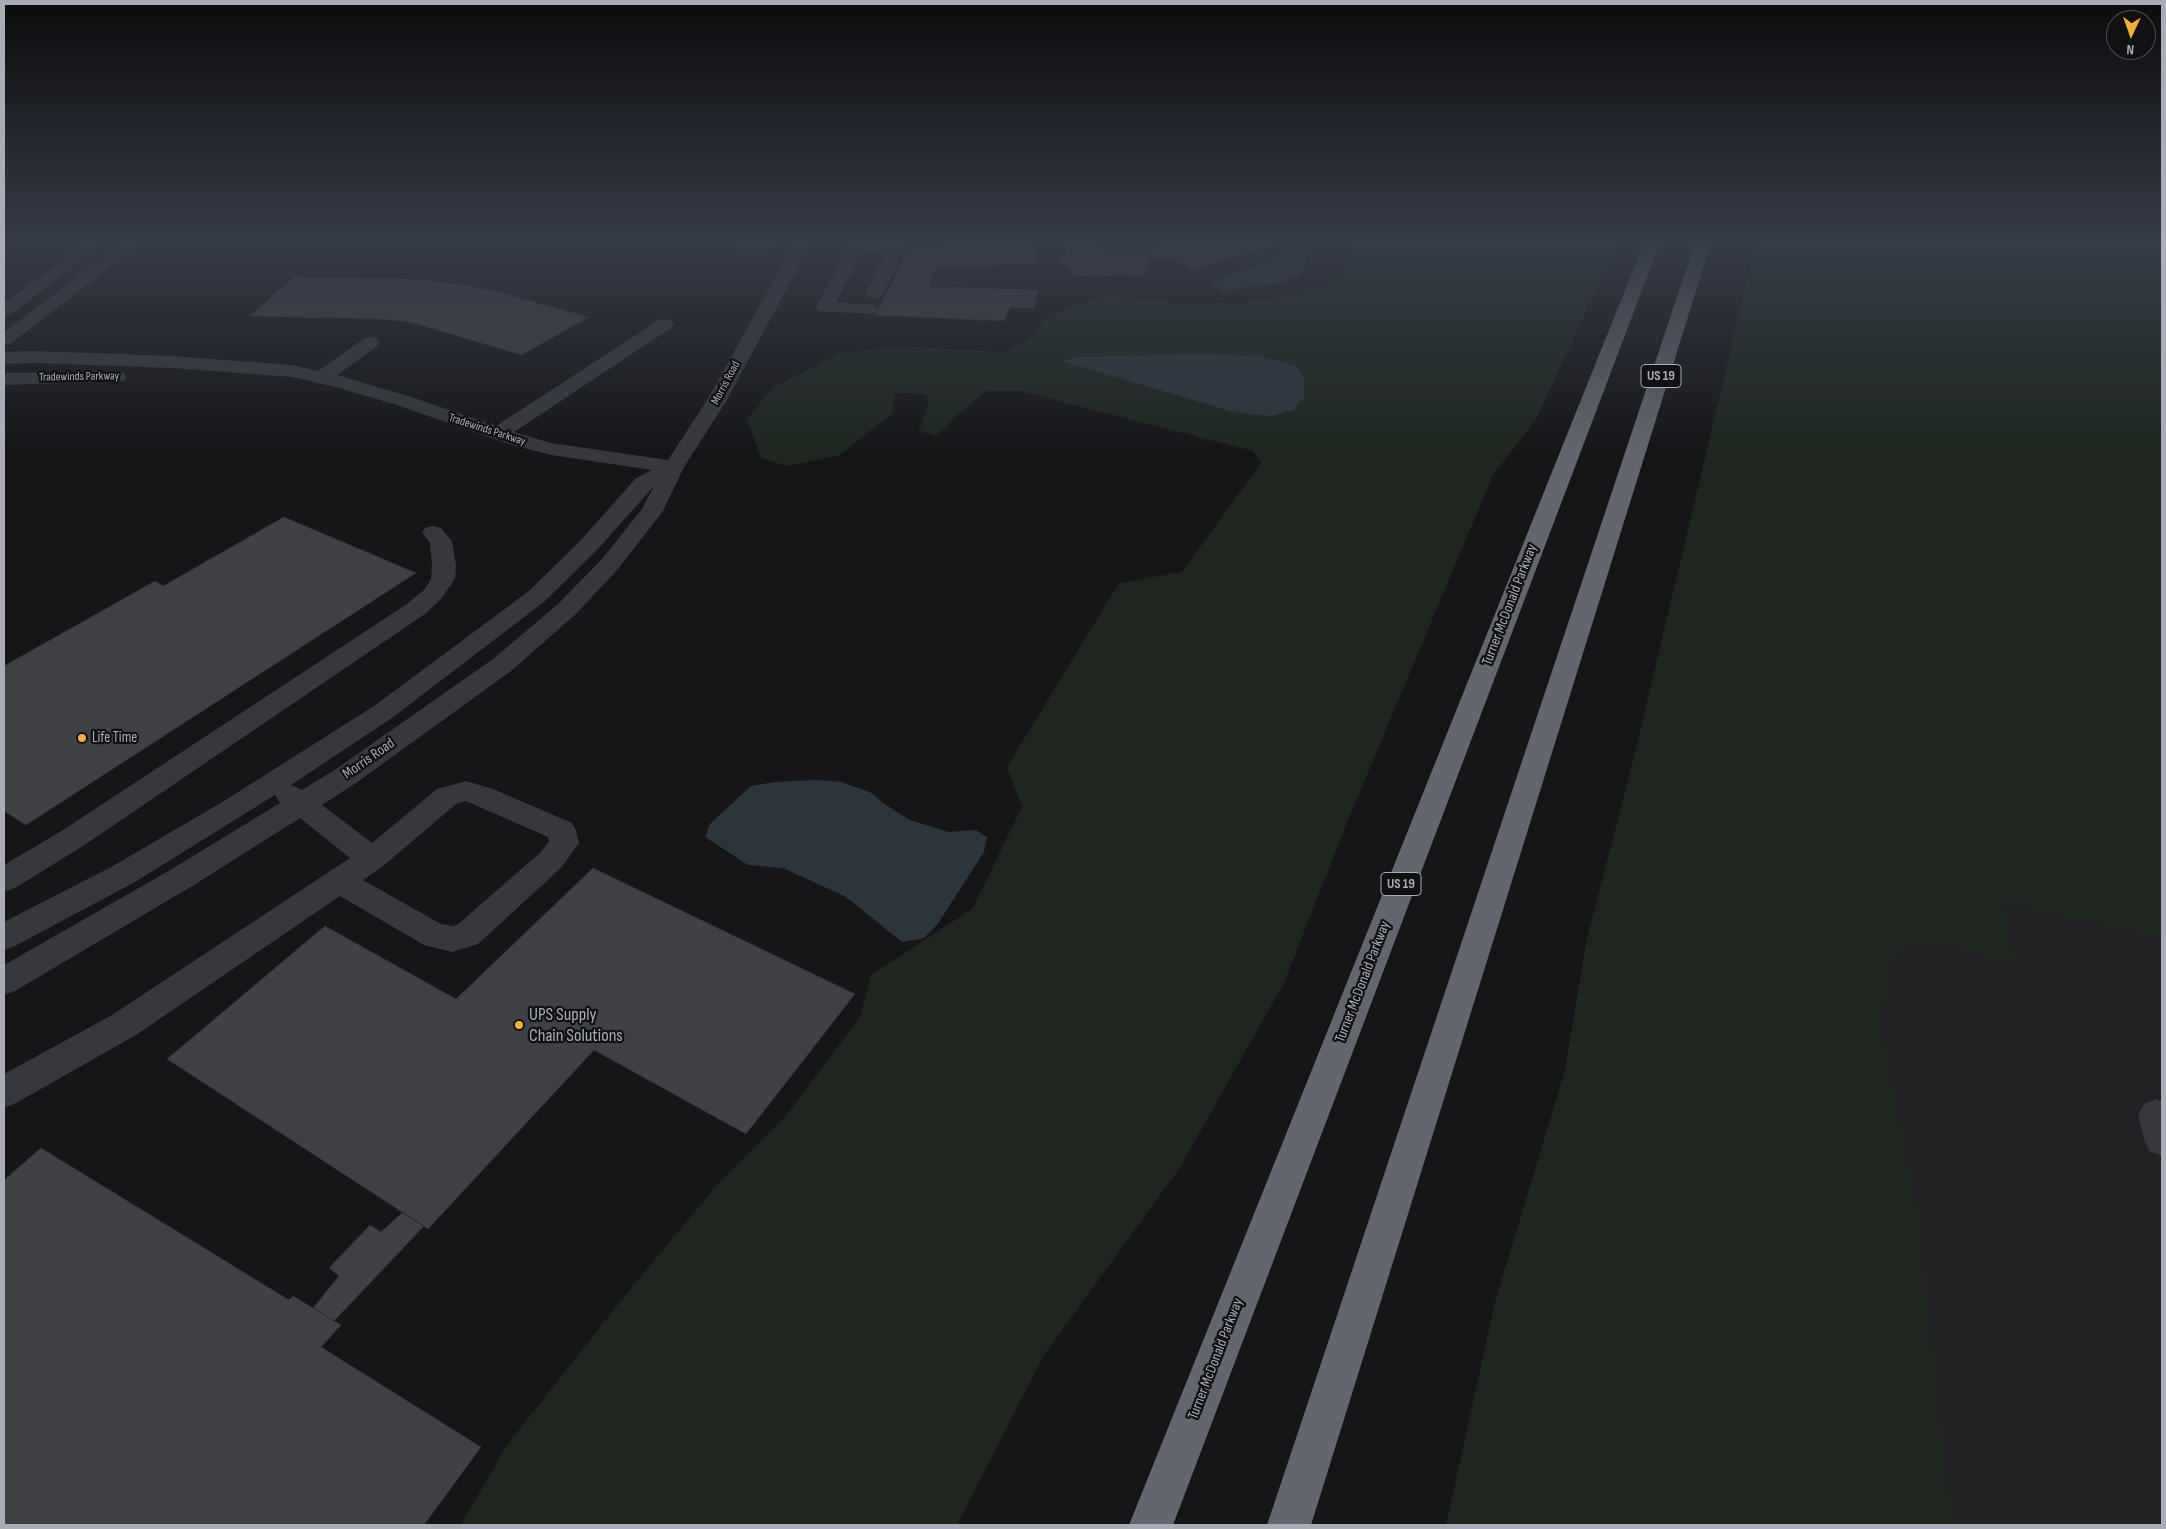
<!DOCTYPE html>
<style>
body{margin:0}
#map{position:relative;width:2166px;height:1529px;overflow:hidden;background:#161618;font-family:"Sofia Sans Condensed",sans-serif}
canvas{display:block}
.frame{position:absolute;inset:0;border:5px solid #a8adb8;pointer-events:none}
.north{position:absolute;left:2106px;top:10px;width:50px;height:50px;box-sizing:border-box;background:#111113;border:1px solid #4d4f55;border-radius:50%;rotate:183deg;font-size:14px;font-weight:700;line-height:20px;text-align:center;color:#a8adb8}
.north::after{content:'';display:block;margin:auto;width:18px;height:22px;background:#f2b134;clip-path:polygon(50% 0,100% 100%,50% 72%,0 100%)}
</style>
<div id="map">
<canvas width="2166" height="1529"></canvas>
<div class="frame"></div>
<div class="north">N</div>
</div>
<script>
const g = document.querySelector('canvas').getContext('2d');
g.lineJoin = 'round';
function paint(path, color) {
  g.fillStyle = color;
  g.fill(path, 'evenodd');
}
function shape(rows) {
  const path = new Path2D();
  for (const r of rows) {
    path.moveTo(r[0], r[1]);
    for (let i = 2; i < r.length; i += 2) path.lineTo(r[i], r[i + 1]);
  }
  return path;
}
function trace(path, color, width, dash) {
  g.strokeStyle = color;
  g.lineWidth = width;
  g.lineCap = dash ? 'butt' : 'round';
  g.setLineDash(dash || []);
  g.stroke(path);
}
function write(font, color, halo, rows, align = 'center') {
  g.font = font + ' "Sofia Sans Condensed",sans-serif';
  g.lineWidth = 4.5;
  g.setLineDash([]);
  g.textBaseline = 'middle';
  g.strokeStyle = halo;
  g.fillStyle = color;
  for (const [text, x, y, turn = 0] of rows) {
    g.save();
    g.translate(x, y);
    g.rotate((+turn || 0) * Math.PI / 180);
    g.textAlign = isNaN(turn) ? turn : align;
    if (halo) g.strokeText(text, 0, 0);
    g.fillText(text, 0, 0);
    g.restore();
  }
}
paint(shape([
 [1632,765,2162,922,2162,1525,1518,1525]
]), '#222225');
paint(shape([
 [717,243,780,243,779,246,754,253],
 [1352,243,1617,243,1537,418,1493,475,1348,820,1284,983,1179,1169,1044,1355,957,1525,461,1525,507,1445,623,1298,716,1186,785,1117,860,1017,871,975,972,909,1022,807,1007,767,1119,583,1182,572,1261,463,1253,451,1021,391,986,391,963,410,937,436,919,431,928,406,927,394,895,393,892,414,838,456,786,466,761,458,747,419,772,388,838,354,895,346,1006,352,1029,337,1051,314,1104,296,1204,304,1267,300,1328,287,1349,260,1354,246],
 [1756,243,2162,243,2162,939,2002,902,2015,965,1932,941,1894,951,1880,1023,1919,1223,1952,1525,1446,1525,1495,1302,1565,1070,1587,938,1632,765]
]), '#1e261f');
paint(shape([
 [1300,253,1307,254,1305,268,1300,275,1285,282,1223,291,1214,285,1213,282,1282,255],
 [1199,354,1260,356,1296,366,1304,379,1305,396,1294,410,1272,416,1237,413,1062,361,1076,357],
 [817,780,841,782,870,792,886,805,910,820,948,832,976,830,987,837,984,852,937,925,924,938,902,942,846,897,783,868,748,865,705,837,710,824,751,786,775,782]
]), '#2c353c');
const building = shape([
 [1012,243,1034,243,1039,263,935,268,928,287,1038,290,1034,308,1010,307,1004,321,875,315,910,249,1012,243],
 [1069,243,1097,243,1095,249,1148,251,1169,243,1279,243,1192,270,1172,258,1149,259,1143,275,1114,274,1112,276,1072,275,1073,270,1067,269,1068,264,1058,264,1060,259,1065,258,1069,243],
 [294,277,410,279,460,284,502,293,588,317,522,355,410,322,382,319,250,316,294,277],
 [284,517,416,573,26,825,4,811,4,666,155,581,163,586,284,517],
 [593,868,855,994,746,1134,594,1050,428,1229,167,1059,325,926,456,999,593,868],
 [41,1148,289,1300,293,1296,341,1325,321,1347,481,1447,424,1525,4,1525,4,1180,41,1148],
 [403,1212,424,1226,334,1321,313,1308,339,1276,329,1268,370,1225,381,1232,403,1212]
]);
paint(building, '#404145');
trace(building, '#303034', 1);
paint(shape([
 [86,243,104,243,10,315,4,316,4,303,86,243],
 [123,243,141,243,10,344,4,345,4,332,123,243],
 [795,243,811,243,727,400,684,467,663,511,618,569,576,614,511,671,356,783,322,805,372,843,437,789,466,781,493,789,572,823,576,831,579,843,561,868,478,944,452,952,424,945,340,896,136,1035,16,1103,4,1108,4,1074,112,1015,350,858,300,818,194,885,15,991,4,995,4,965,172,869,280,803,275,795,135,882,15,946,4,950,4,922,113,866,224,801,374,706,529,591,582,539,636,478,652,470,551,455,512,445,394,404,332,386,292,377,172,368,34,363,4,364,4,352,34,351,172,356,292,365,318,371,365,338,371,337,377,338,380,342,377,346,337,375,408,396,496,426,659,320,665,319,671,320,674,324,671,328,514,432,551,443,668,460,707,400,795,243],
 [654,486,642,509,602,559,558,604,493,659,336,769,302,790,291,785,392,718,545,601,598,549,654,486],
 [466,801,548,837,549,841,541,852,457,925,452,926,441,924,363,880,382,867,456,804,466,801],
 [851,243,897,243,903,245,905,248,883,293,880,297,874,298,868,297,865,293,887,253,862,252,836,302,874,305,877,309,874,313,868,314,819,311,816,307,851,243],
 [117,371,124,373,126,377,124,381,4,385,4,373,117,371],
 [433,526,441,528,452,541,456,565,455,579,441,599,425,614,83,846,15,888,4,892,4,865,63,830,407,604,425,589,431,579,432,565,430,543,422,533,425,528,433,526],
 [2156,1099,2162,1101,2162,1156,2149,1151,2144,1139,2138,1115,2144,1104,2156,1099]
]), '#37383d');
paint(shape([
 [1644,243,1660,243,1173,1525,1129,1525,1644,243],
 [1695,243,1711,243,1311,1525,1267,1525,1695,243]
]), '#63666e');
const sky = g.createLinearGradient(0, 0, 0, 457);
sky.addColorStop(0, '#0c0c0d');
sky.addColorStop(0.53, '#363c48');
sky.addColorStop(1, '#363c4800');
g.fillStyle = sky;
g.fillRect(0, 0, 2166, 457);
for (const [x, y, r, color] of [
 [82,738,5,"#f2b134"],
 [519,1025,5,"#f2b134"]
]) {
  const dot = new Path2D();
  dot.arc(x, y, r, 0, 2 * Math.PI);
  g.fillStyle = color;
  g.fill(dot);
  trace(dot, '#111113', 2);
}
write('12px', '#a8adb8', '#111113', [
 ["Tradewinds Parkway",79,377,-1],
 ["Morris Road",726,383,-62],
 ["Tradewinds Parkway",487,430,18]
]);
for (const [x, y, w] of [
 [1661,376,40],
 [1401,884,40]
]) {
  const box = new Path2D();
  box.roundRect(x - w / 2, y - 11.5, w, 23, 4);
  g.fillStyle = '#111113';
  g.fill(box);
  trace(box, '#a8adb8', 1);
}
write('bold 14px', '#a8adb8', null, [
 ["US 19",1661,376],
 ["US 19",1401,884]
]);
write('15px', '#a8adb8', '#111113', [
 ["Turner McDonald Parkway",1510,605,-69],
 ["Morris Road",369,759,-35],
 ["Turner McDonald Parkway",1363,982,-69],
 ["Turner McDonald Parkway",1216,1359,-69]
]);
write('15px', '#a8adb8', '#111113', [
 ["Life Time",92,738]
], 'left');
write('18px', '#a8adb8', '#111113', [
 ["UPS Supply",529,1015],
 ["Chain Solutions",529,1036]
], 'left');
</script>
